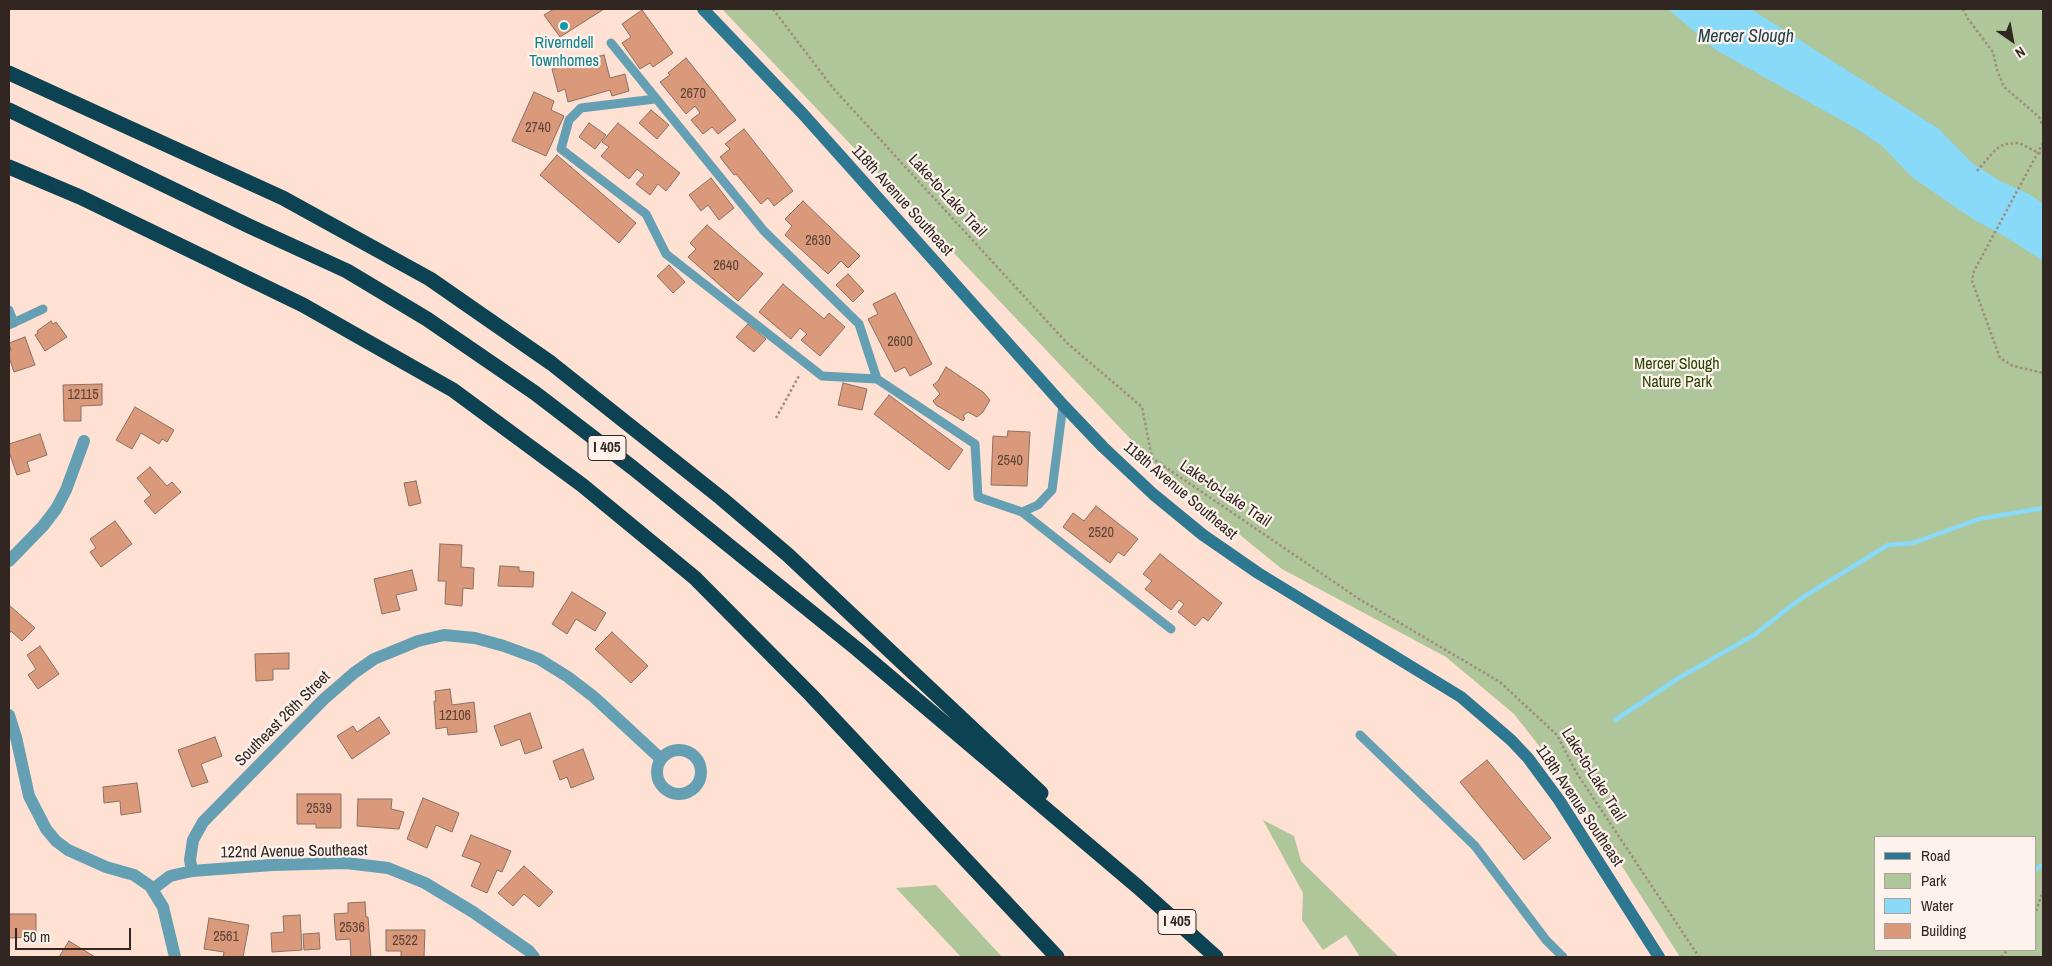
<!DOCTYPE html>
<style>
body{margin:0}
#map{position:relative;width:2052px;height:966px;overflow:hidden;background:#fee1d3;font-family:"Archivo Narrow",sans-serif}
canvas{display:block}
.frame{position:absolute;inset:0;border:10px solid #312621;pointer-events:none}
.legend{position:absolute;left:1874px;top:836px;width:162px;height:115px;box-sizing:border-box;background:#fef2ed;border:1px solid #aca09b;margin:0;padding:6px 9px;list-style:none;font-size:15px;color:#312621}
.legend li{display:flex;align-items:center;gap:10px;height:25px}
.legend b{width:25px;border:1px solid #aca09b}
.north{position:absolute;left:1987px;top:15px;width:50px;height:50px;-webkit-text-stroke:4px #fef2ed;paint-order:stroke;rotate:147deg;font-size:14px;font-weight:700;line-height:20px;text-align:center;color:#312621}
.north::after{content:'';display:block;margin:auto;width:18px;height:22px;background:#312621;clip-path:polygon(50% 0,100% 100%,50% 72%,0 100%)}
.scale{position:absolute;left:15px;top:928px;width:116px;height:22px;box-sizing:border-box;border:2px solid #312621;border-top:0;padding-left:6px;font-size:15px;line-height:18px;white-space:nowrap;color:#312621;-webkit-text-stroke:4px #fef2ed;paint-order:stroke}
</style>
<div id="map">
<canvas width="2052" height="966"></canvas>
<div class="frame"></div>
<ul class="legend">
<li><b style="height:6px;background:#2d7890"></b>Road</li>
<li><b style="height:14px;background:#aec699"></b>Park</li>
<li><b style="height:14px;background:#89d9f8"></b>Water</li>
<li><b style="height:14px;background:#da997a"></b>Building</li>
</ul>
<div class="north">N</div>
<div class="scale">50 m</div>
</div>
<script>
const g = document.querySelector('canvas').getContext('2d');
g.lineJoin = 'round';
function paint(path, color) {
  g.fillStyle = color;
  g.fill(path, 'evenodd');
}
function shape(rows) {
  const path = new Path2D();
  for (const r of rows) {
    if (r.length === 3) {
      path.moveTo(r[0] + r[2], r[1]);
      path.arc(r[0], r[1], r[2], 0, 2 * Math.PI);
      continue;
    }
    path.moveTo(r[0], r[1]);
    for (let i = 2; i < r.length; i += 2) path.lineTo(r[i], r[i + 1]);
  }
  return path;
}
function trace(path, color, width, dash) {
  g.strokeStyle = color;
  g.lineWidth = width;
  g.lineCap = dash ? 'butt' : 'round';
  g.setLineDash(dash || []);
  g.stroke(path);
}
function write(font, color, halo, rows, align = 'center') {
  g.font = font + ' "Archivo Narrow",sans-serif';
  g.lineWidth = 4.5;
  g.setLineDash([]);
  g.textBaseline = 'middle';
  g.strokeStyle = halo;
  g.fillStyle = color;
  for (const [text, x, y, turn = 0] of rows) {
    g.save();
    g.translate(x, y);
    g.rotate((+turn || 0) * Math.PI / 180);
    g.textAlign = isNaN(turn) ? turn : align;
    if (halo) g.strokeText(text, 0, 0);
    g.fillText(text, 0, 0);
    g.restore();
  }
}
paint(shape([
 [722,9,2043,9,2043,957,1680,957,1570,785,1514,714,1446,657,1282,569,1161,471],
 [1876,837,2036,837,2036,950,1876,950],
 [1263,820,1294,836,1301,861,1399,957,1360,957,1346,935,1323,950,1302,920,1303,893],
 [936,885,1002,957,961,957,896,888]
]), '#aec699');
paint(shape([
 [1668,9,1751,9,1939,129,1972,163,2000,181,2031,195,2043,204,2043,261,2004,236,1976,221,1913,178,1882,146,1855,128,1716,50]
]), '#89d9f8');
trace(shape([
 [1615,720,1677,679,1754,635,1800,599,1888,545,1913,543,1979,519,2043,508],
 [2036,869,2043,865]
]), '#89d9f8', 4.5);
const building = shape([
 [554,9,604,9,560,37,544,15,554,9],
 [642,10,673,53,653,67,650,63,640,69,622,43,631,37,622,24,642,10],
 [604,55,610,78,625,74,629,91,612,96,610,90,568,102,565,89,558,92,552,69,604,55],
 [686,58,736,120,718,134,712,127,703,134,691,120,700,113,695,106,686,114,660,82,670,75,668,73,686,58],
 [534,92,554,101,551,110,564,116,546,156,512,141,534,92],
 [651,110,669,125,657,139,639,123,651,110],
 [589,123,606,135,595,149,579,137,589,123],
 [618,123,680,173,666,191,658,184,650,195,636,184,644,175,637,169,629,179,601,156,609,147,602,142,618,123],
 [744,129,793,191,774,206,768,198,761,204,736,174,734,175,720,157,730,149,725,144,744,129],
 [557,155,636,223,619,243,540,175,557,155],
 [711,178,734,208,719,220,708,205,701,211,689,195,711,178],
 [803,201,860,256,848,268,841,261,828,274,785,235,792,226,785,219,803,201],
 [707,225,763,274,738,301,688,257,696,249,690,243,707,225],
 [669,265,685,282,673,293,657,276,669,265],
 [848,274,864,291,853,302,836,285,848,274],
 [783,284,824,319,829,313,845,327,820,356,801,340,807,334,800,328,791,339,759,312,783,284],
 [895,293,932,364,910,376,905,367,895,372,868,319,878,314,873,304,895,293],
 [51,321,53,324,56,322,67,337,45,351,35,335,38,333,37,331,51,321],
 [748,324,766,339,754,352,736,337,748,324],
 [25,337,35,365,14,372,9,357,9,350,11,350,9,343,25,337],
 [946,367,983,392,990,400,983,412,977,417,968,412,963,416,965,418,963,421,936,405,933,401,940,394,933,385,938,381,946,367],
 [843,383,867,389,862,410,838,405,843,383],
 [102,384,102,405,81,406,81,421,64,421,63,385,102,384],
 [889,395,963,450,949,470,874,414,889,395],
 [135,407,174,430,167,442,162,439,159,444,141,433,132,449,116,440,135,407],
 [1008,431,1030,432,1027,486,991,485,993,436,1007,437,1008,431],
 [40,434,47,455,27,462,30,471,17,475,9,452,9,444,40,434],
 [150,467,167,486,172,482,181,492,155,514,144,501,151,495,137,478,150,467],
 [416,481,421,503,409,506,404,483,416,481],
 [1096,506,1138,539,1124,556,1118,552,1110,563,1063,527,1073,513,1084,521,1096,506],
 [115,521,132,544,101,567,90,552,96,548,90,539,115,521],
 [440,544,462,545,461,567,474,568,473,589,463,588,462,606,445,604,446,581,438,581,440,544],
 [1160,554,1222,603,1208,621,1203,617,1195,626,1178,612,1184,604,1179,600,1171,610,1145,589,1152,581,1143,574,1160,554],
 [500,566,519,567,519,571,534,572,533,587,498,586,500,566],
 [412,570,417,590,396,595,400,610,382,614,374,579,412,570],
 [572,592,606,613,595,631,576,619,567,634,552,624,572,592],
 [9,605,35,628,22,641,11,631,9,634,9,605],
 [612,632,648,666,631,683,595,649,612,632],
 [40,646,59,674,38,689,28,675,36,669,27,655,40,646],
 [289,653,289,669,273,669,273,680,256,681,255,654,289,653],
 [450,689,452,705,474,702,477,732,448,735,447,727,436,729,434,701,436,701,435,691,450,689],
 [530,713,542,748,525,754,520,739,501,746,494,726,530,713],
 [379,717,390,733,352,759,337,736,353,726,357,732,379,717],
 [215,737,222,756,201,764,208,782,192,787,178,750,215,737],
 [583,749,594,779,571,788,567,777,560,780,553,761,583,749],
 [1487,760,1551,838,1524,860,1460,782,1487,760],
 [137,783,141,812,121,815,120,801,104,803,103,787,137,783],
 [297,794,341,794,341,828,316,828,316,824,297,824,297,794],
 [423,798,459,813,452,832,436,825,427,848,407,839,423,798],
 [358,799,392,799,391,809,404,812,399,829,357,826,358,799],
 [471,835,511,851,502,872,497,870,487,893,471,886,481,863,462,856,471,835],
 [524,866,553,892,539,907,524,894,513,906,498,893,524,866],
 [365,902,366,917,368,917,371,957,351,957,350,939,336,940,334,914,348,913,348,903,365,902],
 [9,914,36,914,36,937,9,938,9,914],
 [300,915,302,950,272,952,271,933,284,932,283,916,300,915],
 [209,918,249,925,243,957,223,957,224,952,204,949,209,918],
 [386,930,425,930,424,957,401,957,401,951,386,951,386,930],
 [319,933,320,949,304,950,303,934,319,933],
 [69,941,95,957,59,957,69,941]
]);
paint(building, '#da997a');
trace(building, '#897064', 1);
trace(shape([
 [773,9,832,87,1067,343,1142,407,1152,458,1359,599,1500,682,1557,735,1576,772,1699,957],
 [1963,9,1968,19,1993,52,1997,70,2004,87,2039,117,2043,126],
 [2043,143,1974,271,1972,281,2000,358,2013,366,2043,373],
 [1977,171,1996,149,2005,144,2019,143,2043,155],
 [776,418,800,374],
 [1143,466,1152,458],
 [2036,911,2043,891],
 [2001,957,2008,950]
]), '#a08b81', 2.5, [2.5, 2.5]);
trace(shape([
 [611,43,764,231,859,324,877,379],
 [655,99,581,108,569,120,561,149,646,214,666,254,822,376,877,379,975,444,978,497,1022,512,1171,629],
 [9,310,14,323],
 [9,325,43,309],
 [1022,512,1038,505,1052,490,1063,405],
 [1360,735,1475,846,1546,940,1563,957]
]), '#659fb3', 9);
trace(shape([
 [9,561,43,526,56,509,66,490,84,441],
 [9,715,16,737,29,796,46,829,56,841,68,850,106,867,134,875,150,886,163,907,175,957],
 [679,772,22],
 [192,871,190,860,193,840,203,822,324,699,354,673,374,659,418,641,444,635,475,638,504,646,539,659,568,677,594,697,661,759],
 [153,889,170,876,192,871,272,865,346,863,388,868,425,883,473,912,529,951,534,957]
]), '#659fb3', 12);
trace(shape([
 [703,9,803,114,1063,405,1103,447,1153,494,1203,535,1258,573,1461,697,1511,740,1528,758,1559,800,1659,957]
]), '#2d7890', 12);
trace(shape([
 [9,73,283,198,430,279,551,363,721,498,788,555,1041,793],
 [9,110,249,226,347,271,427,319,535,393,633,468,857,649,1138,887,1216,957],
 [9,167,80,197,303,305,453,390,582,485,695,578,811,695,1057,957]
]), '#0c4252', 15);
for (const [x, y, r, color] of [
 [564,26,5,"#0f9aa8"]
]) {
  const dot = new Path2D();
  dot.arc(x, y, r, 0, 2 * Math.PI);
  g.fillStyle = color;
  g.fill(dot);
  trace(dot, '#fef2ed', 2);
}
write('14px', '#5b4337', null, [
 ["2670",693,94],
 ["2740",538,128],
 ["2630",818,241],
 ["2640",726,266],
 ["2600",900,342],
 ["12115",83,395],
 ["2540",1010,461],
 ["2520",1101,533],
 ["12106",455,716],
 ["2539",319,809],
 ["2536",352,928],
 ["2561",226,937],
 ["2522",405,941]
]);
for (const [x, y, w] of [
 [607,448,38],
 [1177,922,38]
]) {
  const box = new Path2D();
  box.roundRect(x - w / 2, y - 12.5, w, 25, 4);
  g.fillStyle = '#fef2ed';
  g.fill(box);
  trace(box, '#312621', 1);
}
write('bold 15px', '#312621', null, [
 ["I 405",607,448],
 ["I 405",1177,922]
]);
write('16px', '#0d838f', '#fef2ed', [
 ["Riverndell",564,44],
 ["Townhomes",564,62]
]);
write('16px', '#312621', '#fef2ed', [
 ["Lake-to-Lake Trail",947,196,47],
 ["118th Avenue Southeast",902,201,48],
 ["118th Avenue Southeast",1180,491,40],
 ["Lake-to-Lake Trail",1225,494,34],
 ["Southeast 26th Street",283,719,-45],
 ["Lake-to-Lake Trail",1593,775,58],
 ["118th Avenue Southeast",1579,806,56],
 ["122nd Avenue Southeast",294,852,-1]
]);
write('16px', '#284300', '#fef2ed', [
 ["Mercer Slough",1677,365],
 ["Nature Park",1677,383]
]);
write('italic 18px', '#1c414e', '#fef2ed', [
 ["Mercer Slough",1746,37]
]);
</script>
